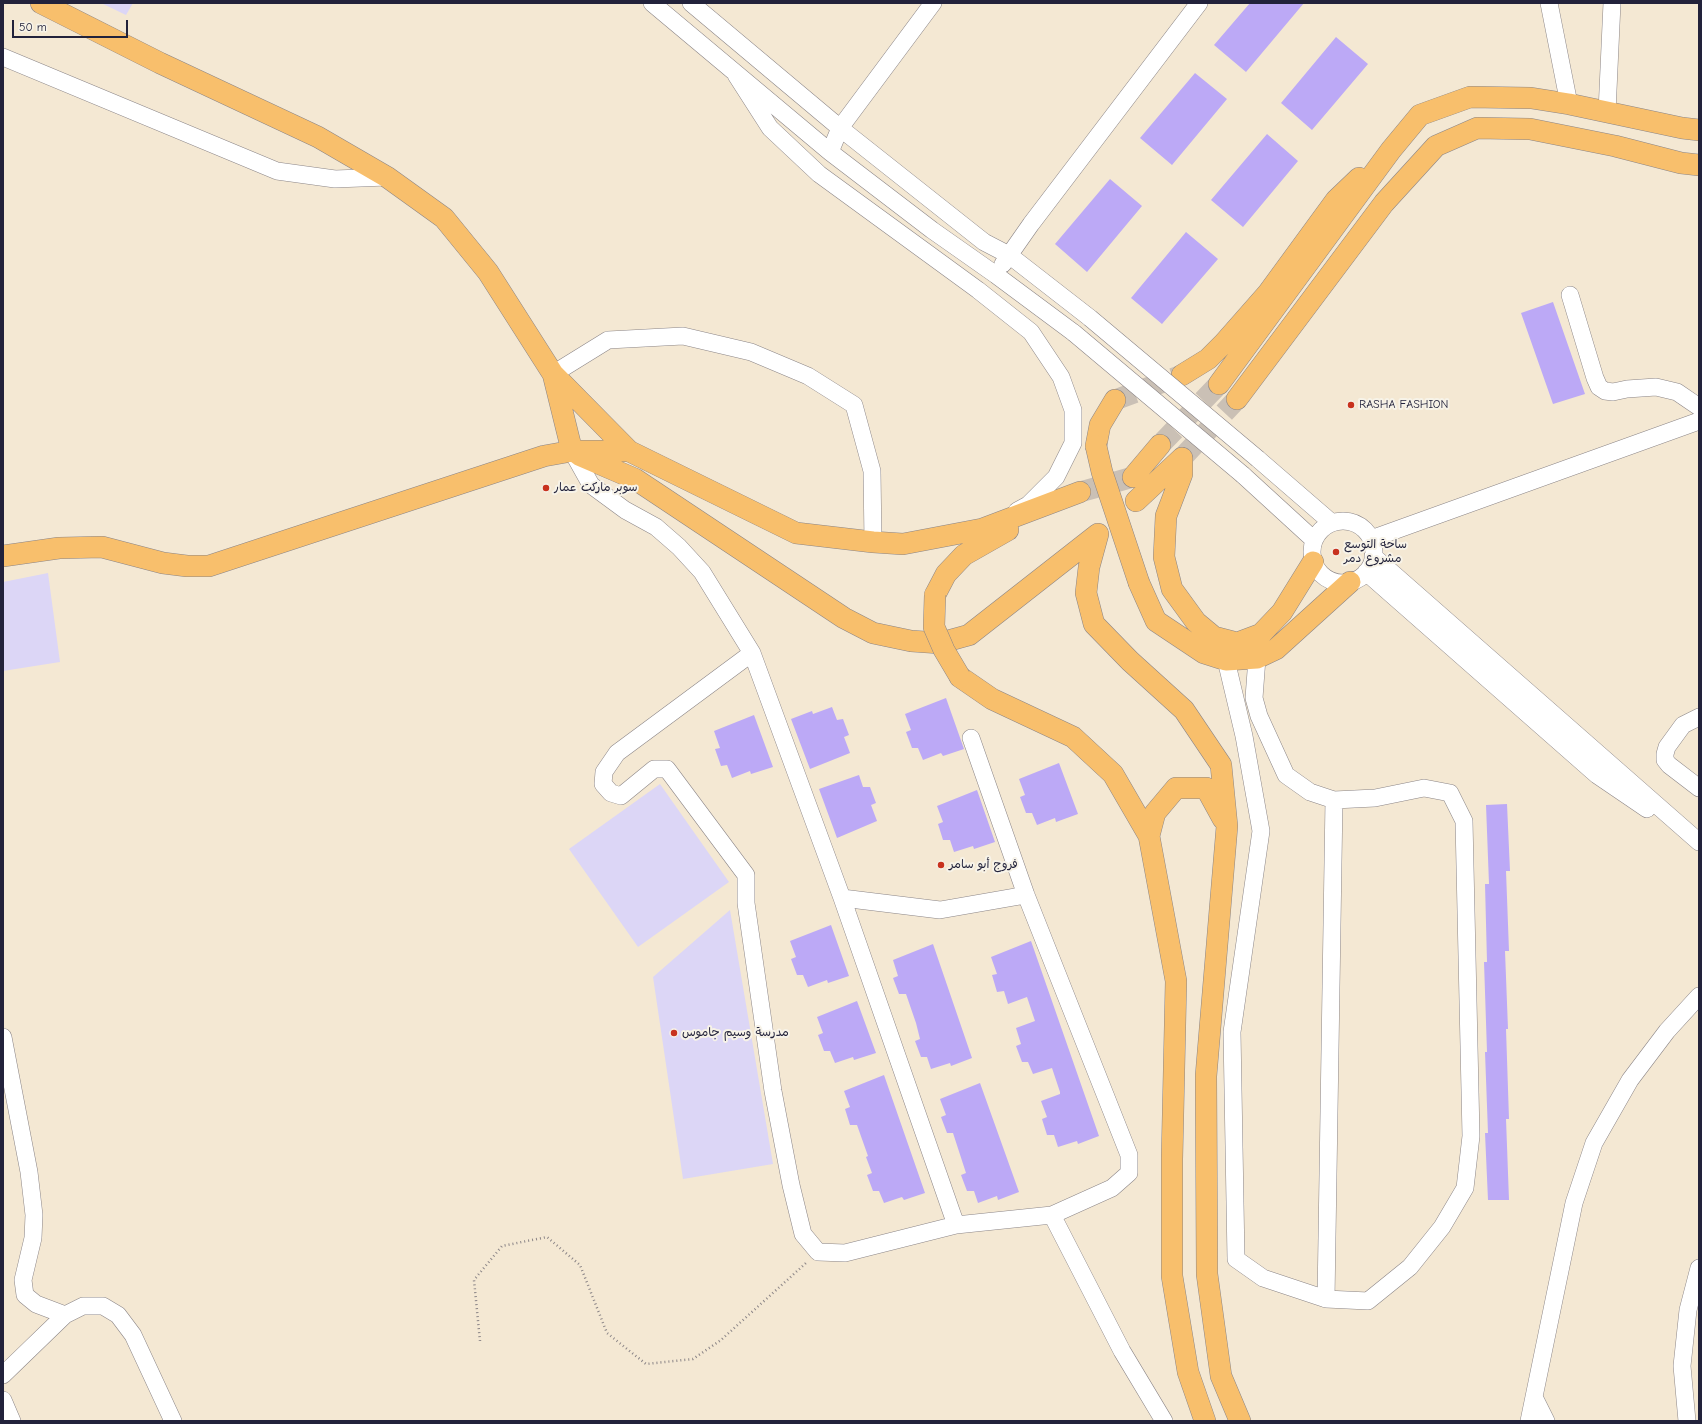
<!DOCTYPE html>
<meta charset="utf-8">
<style>
body{margin:0}
#map{position:relative;width:1702px;height:1424px;overflow:hidden;background:#f4e8d3;font-family:"Comic Neue",sans-serif}
canvas{display:block}
.frame{position:absolute;inset:0;border:4px solid #22223b;pointer-events:none}
.scale{position:absolute;left:12px;top:20px;width:116px;height:18px;box-sizing:border-box;border:2px solid #22223b;border-top:0;padding-left:5px;font-size:12px;line-height:14px;white-space:nowrap;color:#22223b;-webkit-text-stroke:3px #f7f3e8;paint-order:stroke}
</style>
<div id="map">
<canvas width="1702" height="1424"></canvas>
<div class="frame"></div>
<div class="scale">50 m</div>
</div>
<script>
const g = document.querySelector('canvas').getContext('2d');
g.lineJoin = 'round';
function paint(path, color) {
  g.fillStyle = color;
  g.fill(path, 'evenodd');
}
function shape(rows) {
  const path = new Path2D();
  for (const r of rows) {
    if (r.length === 3) {
      path.moveTo(r[0] + r[2], r[1]);
      path.arc(r[0], r[1], r[2], 0, 2 * Math.PI);
      continue;
    }
    path.moveTo(r[0], r[1]);
    for (let i = 2; i < r.length; i += 2) path.lineTo(r[i], r[i + 1]);
  }
  return path;
}
function trace(path, color, width, dash) {
  g.strokeStyle = color;
  g.lineWidth = width;
  g.lineCap = dash ? 'butt' : 'round';
  g.setLineDash(dash || []);
  g.stroke(path);
}
function write(font, color, halo, rows, align = 'center') {
  g.font = font + ' "Comic Neue","Playpen Sans Arabic",sans-serif';
  g.lineWidth = 4;
  g.setLineDash([]);
  g.textBaseline = 'middle';
  g.strokeStyle = halo;
  g.fillStyle = color;
  for (const [text, x, y, turn = 0] of rows) {
    g.save();
    g.translate(x, y);
    g.rotate((+turn || 0) * Math.PI / 180);
    g.textAlign = isNaN(turn) ? turn : align;
    if (halo) g.strokeText(text, 0, 0);
    g.fillText(text, 0, 0);
    g.restore();
  }
}
paint(shape([
 [101,3,133,3,126,15],
 [48,573,60,662,3,671,3,582],
 [660,784,729,882,638,947,569,849],
 [730,910,773,1164,683,1179,653,977]
]), '#dcd6f6');
paint(shape([
 [1250,3,1304,3,1246,72,1214,45],
 [1336,37,1368,64,1312,130,1281,103],
 [1195,73,1227,99,1172,165,1140,138],
 [1267,134,1298,161,1243,227,1211,200],
 [1110,179,1142,206,1087,272,1055,244],
 [1186,232,1218,259,1162,324,1131,298],
 [1553,302,1585,394,1553,404,1521,313],
 [946,698,964,749,943,756,941,753,923,760,918,748,912,748,906,732,911,730,905,714],
 [832,707,837,720,843,719,849,735,844,737,850,753,810,769,791,719,812,711,813,714],
 [754,715,773,767,751,774,750,771,732,778,727,765,721,766,715,749,720,748,714,731],
 [1059,763,1078,814,1056,822,1055,818,1037,825,1032,813,1026,813,1020,797,1025,795,1019,779],
 [859,775,863,787,870,787,876,803,871,805,877,821,837,838,819,789],
 [977,790,995,842,974,849,973,846,954,852,950,840,943,840,938,824,943,822,937,806],
 [1507,804,1510,871,1506,871,1509,951,1505,951,1508,1029,1506,1029,1509,1119,1506,1119,1509,1200,1488,1200,1485,1133,1488,1133,1485,1052,1487,1052,1484,962,1487,962,1485,884,1489,884,1486,805],
 [831,925,849,976,828,983,827,980,808,987,803,975,797,975,791,959,796,957,790,941],
 [1031,941,1099,1136,1078,1144,1077,1141,1058,1147,1054,1135,1047,1135,1042,1119,1047,1117,1041,1101,1060,1094,1060,1092,1052,1068,1033,1074,1028,1062,1022,1062,1016,1046,1021,1044,1016,1028,1035,1021,1027,997,1008,1004,1004,991,997,992,992,975,997,974,991,957],
 [933,944,972,1058,951,1066,950,1063,931,1069,927,1057,921,1057,915,1041,920,1039,916,1023,906,994,899,994,893,978,898,976,893,960],
 [857,1001,876,1053,854,1060,853,1057,835,1063,830,1051,824,1051,818,1035,823,1033,817,1017],
 [884,1075,925,1193,904,1200,902,1197,884,1203,879,1191,873,1191,867,1175,872,1173,866,1157,868,1156,857,1125,850,1125,845,1109,850,1107,844,1091],
 [980,1083,1019,1192,998,1200,997,1196,978,1203,974,1191,967,1191,961,1175,966,1173,953,1133,947,1133,941,1117,946,1115,940,1099]
]), '#bca9f6');
trace(shape([
 [1115,400,1182,375],
 [1160,445,1219,384],
 [1182,458,1237,399],
 [1080,492,1133,477]
]), '#cac0b5', 21, [21, 10]);
const minor = shape([
 [652,3,830,152,932,230,996,275,1074,333],
 [691,3,840,128,984,242,1009,255,1090,318],
 [1549,3,1569,104],
 [3,57,277,171,335,179,387,177],
 [736,75,770,128,819,174,978,290,1031,332,1061,377,1073,410,1073,443,1056,477,1028,505,1017,511],
 [1607,112,1612,3],
 [830,152,840,128,933,3],
 [1003,264,1031,224,1199,3],
 [1570,295,1595,378,1599,387,1605,391,1613,392,1627,389,1656,387,1677,392,1699,407],
 [553,374,608,340,683,336,751,352,808,376,854,405,872,471,873,542],
 [572,451,591,485,625,510,656,527,679,547,702,572,752,653,842,898,956,1225],
 [1258,459,1332,523],
 [1243,475,1314,540],
 [1343,552,31],
 [1371,539,1699,421],
 [1373,556,1699,842],
 [1366,572,1597,775,1647,809],
 [752,653,617,753,604,772,603,784,611,793,621,796,654,769,667,769,746,875,746,903,773,1091,791,1185,803,1234,818,1252,845,1253,956,1225,1052,1215,1112,1188,1129,1173,1129,1155,1026,895,971,738],
 [1226,660,1244,736,1261,831,1232,1032,1236,1259,1263,1278,1326,1299,1368,1301,1410,1267,1442,1227,1465,1188,1471,1136,1464,821,1450,793,1424,788,1375,798,1334,800,1310,792,1286,775,1259,716,1254,698,1257,658],
 [1699,717,1683,725,1667,747,1665,754,1665,760,1669,765,1699,788],
 [842,898,940,910,1026,895],
 [3,1037,29,1172,34,1215,33,1238,23,1280,25,1295,36,1304,65,1315],
 [1052,1215,1122,1351,1164,1421],
 [1326,1299,1334,800],
 [3,1375,65,1315,83,1306,103,1306,118,1315,133,1335,173,1421],
 [1535,1399,1546,1421],
 [3,1400,12,1421],
 [1529,1421,1574,1203,1594,1143,1630,1080,1667,1031,1699,996],
 [1687,1421,1682,1366,1688,1310,1699,1268]
]);
const major = shape([
 [41,3,160,63,318,137,387,177,444,218,488,272,553,374,629,451],
 [553,374,572,451],
 [1182,375,1208,359,1224,343,1268,293,1336,200,1359,178],
 [1219,384,1391,150,1420,115,1470,97,1531,98,1569,104,1682,128,1699,130],
 [1237,399,1384,203,1436,146,1477,128,1530,129,1615,146,1681,163,1699,165],
 [1096,446,1100,425,1115,400],
 [579,455,635,479,844,618,873,633,911,641,940,643,969,635,1098,534],
 [1182,458,1182,474,1166,516,1164,557,1172,589,1196,622,1214,637,1237,643,1261,634,1282,612,1313,562],
 [1133,477,1160,445],
 [1136,501,1182,458],
 [1098,534,1089,567,1086,593,1094,624,1130,661,1184,710,1221,765,1227,826,1206,1076,1207,1274,1221,1376,1240,1421],
 [3,556,59,548,102,547,163,563,187,566,209,566,544,456,572,451,629,451,796,533,873,542,903,544,982,529,1080,492],
 [1139,583,1156,621,1204,653,1226,660,1257,658,1276,649,1350,582],
 [935,595,946,574,964,555,1008,530],
 [960,677,992,699,1073,737,1113,774,1149,836,1176,981,1172,1159,1172,1276,1188,1372,1205,1421],
 [1149,836,1155,813,1176,788,1206,788,1223,819]
]);
trace(minor, '#8b8587', 18);
trace(major, '#8b8587', 22);
trace(shape([
 [480,1341,474,1280,502,1246,547,1237,580,1265,607,1333,646,1364,693,1359,721,1340,806,1263]
]), '#8b8587', 2.5, [1, 3]);
trace(minor, '#fff', 17);
trace(major, '#f8bf6c', 21);
const minorBridge = shape([
 [1090,318,1258,459],
 [1074,333,1243,475]
]);
const majorBridge = shape([
 [1096,446,1102,472,1139,583],
 [935,595,934,627,944,650,960,677]
]);
trace(minorBridge, '#8b8587', 18, []);
trace(majorBridge, '#8b8587', 22, []);
trace(minorBridge, '#fff', 17);
trace(majorBridge, '#f8bf6c', 21);
for (const [x, y, r, color] of [
 [1351,405,4,"#c8321e"],
 [546,488,4,"#c8321e"],
 [1336,552,4,"#c8321e"],
 [941,865,4,"#c8321e"],
 [674,1033,4,"#c8321e"]
]) {
  const dot = new Path2D();
  dot.arc(x, y, r, 0, 2 * Math.PI);
  g.fillStyle = color;
  g.fill(dot);
  trace(dot, '#f7f3e8', 1.5);
}
write('12px', '#22223b', '#f7f3e8', [
 ["RASHA FASHION",1359,405],
 ["سوبر ماركت عمار",554,488],
 ["ساحة التوسع",1344,545],
 ["مشروع دمر",1344,559],
 ["فروج أبو سامر",949,865],
 ["مدرسة وسيم جاموس",682,1033]
], 'left');
</script>
